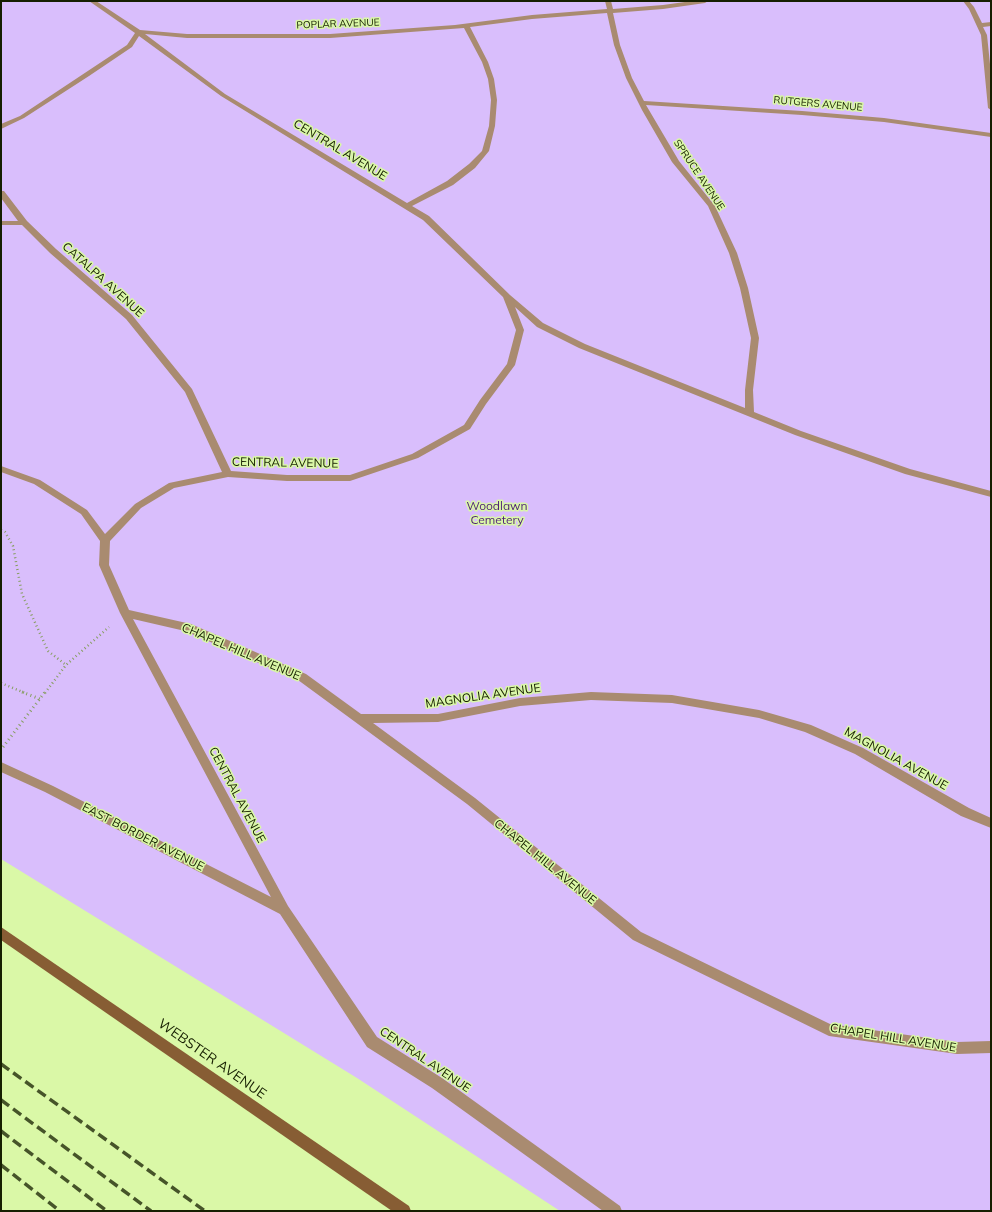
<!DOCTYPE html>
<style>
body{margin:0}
#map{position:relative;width:992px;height:1212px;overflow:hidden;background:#daf8a7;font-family:Mulish,sans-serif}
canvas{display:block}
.frame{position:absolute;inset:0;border:2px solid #161f01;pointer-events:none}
</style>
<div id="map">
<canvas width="992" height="1212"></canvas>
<div class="frame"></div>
</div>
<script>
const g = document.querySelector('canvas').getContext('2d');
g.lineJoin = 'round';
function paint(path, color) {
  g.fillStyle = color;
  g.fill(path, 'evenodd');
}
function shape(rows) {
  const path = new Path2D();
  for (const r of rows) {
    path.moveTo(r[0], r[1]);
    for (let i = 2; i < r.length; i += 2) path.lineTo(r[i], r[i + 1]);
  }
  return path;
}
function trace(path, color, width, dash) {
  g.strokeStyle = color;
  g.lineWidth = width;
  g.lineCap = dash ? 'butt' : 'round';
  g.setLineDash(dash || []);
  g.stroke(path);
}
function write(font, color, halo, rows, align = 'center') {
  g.font = font + ' Mulish,sans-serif';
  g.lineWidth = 3;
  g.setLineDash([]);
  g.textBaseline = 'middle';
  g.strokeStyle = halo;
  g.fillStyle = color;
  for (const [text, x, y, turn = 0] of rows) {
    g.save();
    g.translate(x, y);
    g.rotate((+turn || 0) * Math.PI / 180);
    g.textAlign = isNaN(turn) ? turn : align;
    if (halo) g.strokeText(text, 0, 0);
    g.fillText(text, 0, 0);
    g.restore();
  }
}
paint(shape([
 [1,1,991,1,991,1211,560,1211,357,1078,1,859]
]), '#d9befc');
trace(shape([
 [1,530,5,532,13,546,22,594,48,651,66,665],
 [1,683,25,693],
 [45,693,66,665,109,627]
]), '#889e62', 2.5, [1, 3]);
trace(shape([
 [22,692,40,699],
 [3,747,45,692]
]), '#889e62', 3, [1, 3.5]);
paint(shape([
 [89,1,96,1,140,30,187,34,330,34,455,25,532,15,607,9,605,1,611,1,613,9,663,5,692,1,708,1,705,3,663,9,613,13,620,45,632,78,644,101,802,111,884,118,991,133,991,137,884,122,802,115,646,105,679,161,715,206,737,253,748,288,759,338,753,390,754,412,801,431,910,469,991,491,991,497,905,474,795,435,579,348,537,327,515,307,524,330,515,365,486,404,470,429,418,458,350,481,287,481,228,477,174,488,141,508,110,541,109,565,129,610,191,624,306,674,361,714,438,714,520,698,591,692,672,695,759,710,811,725,863,748,969,808,991,818,991,828,961,816,855,754,805,732,759,718,672,703,591,700,520,706,438,722,373,723,475,798,641,932,830,1024,957,1042,991,1041,991,1053,957,1054,829,1036,633,940,467,804,298,680,185,631,133,619,288,906,377,1037,442,1078,620,1206,622,1211,603,1211,432,1088,367,1047,280,914,45,792,1,772,1,762,53,786,271,897,120,613,99,565,100,541,81,514,34,484,1,472,1,466,40,480,87,510,105,534,135,504,169,483,222,472,185,392,126,319,50,253,22,225,1,225,1,221,18,221,1,198,1,191,4,191,27,221,56,249,132,315,192,389,231,471,287,475,350,475,412,454,464,425,480,400,507,364,516,330,503,297,423,220,221,96,139,36,132,47,89,76,24,118,1,129,1,124,20,116,127,45,135,33,89,1],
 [607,13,614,45,626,78,642,110,672,162,708,206,729,253,740,288,751,338,745,390,745,408,585,344,543,323,510,295,429,216,412,206,453,185,475,168,489,151,495,126,497,100,494,79,488,62,470,27,532,19,607,13],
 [464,28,482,62,488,79,491,100,489,126,482,151,469,164,447,181,407,203,225,94,145,34,187,38,330,38,464,28],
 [963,1,969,1,974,7,982,23,991,22,991,26,983,27,987,35,991,74,991,110,988,108,981,35,969,9,963,1]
]), '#a98b70');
paint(shape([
 [1,927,409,1206,411,1211,392,1211,1,940,1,927]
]), '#875d34');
trace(shape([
 [1,1064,205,1211],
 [1,1100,151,1211],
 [1,1131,107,1211],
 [1,1165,60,1211]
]), '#465429', 3.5, [10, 5]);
write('10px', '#161f01', '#daf8a7', [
 ["POPLAR AVENUE",338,24,-2],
 ["RUTGERS AVENUE",818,104,5],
 ["SPRUCE AVENUE",699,175,56]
]);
write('12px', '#161f01', '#daf8a7', [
 ["CENTRAL AVENUE",340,150,31],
 ["CATALPA AVENUE",103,280,42],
 ["CENTRAL AVENUE",285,463,1],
 ["CHAPEL HILL AVENUE",241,652,23],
 ["MAGNOLIA AVENUE",483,696,-8],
 ["MAGNOLIA AVENUE",896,759,29],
 ["CENTRAL AVENUE",237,795,62],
 ["EAST BORDER AVENUE",143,837,27],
 ["CHAPEL HILL AVENUE",545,862,39],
 ["CHAPEL HILL AVENUE",893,1038,9],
 ["CENTRAL AVENUE",425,1060,34]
]);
write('12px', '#4e1d78', '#daf8a7', [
 ["Woodlawn",497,506],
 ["Cemetery",497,520]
]);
write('14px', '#161f01', '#daf8a7', [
 ["WEBSTER AVENUE",212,1059,35]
]);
</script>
